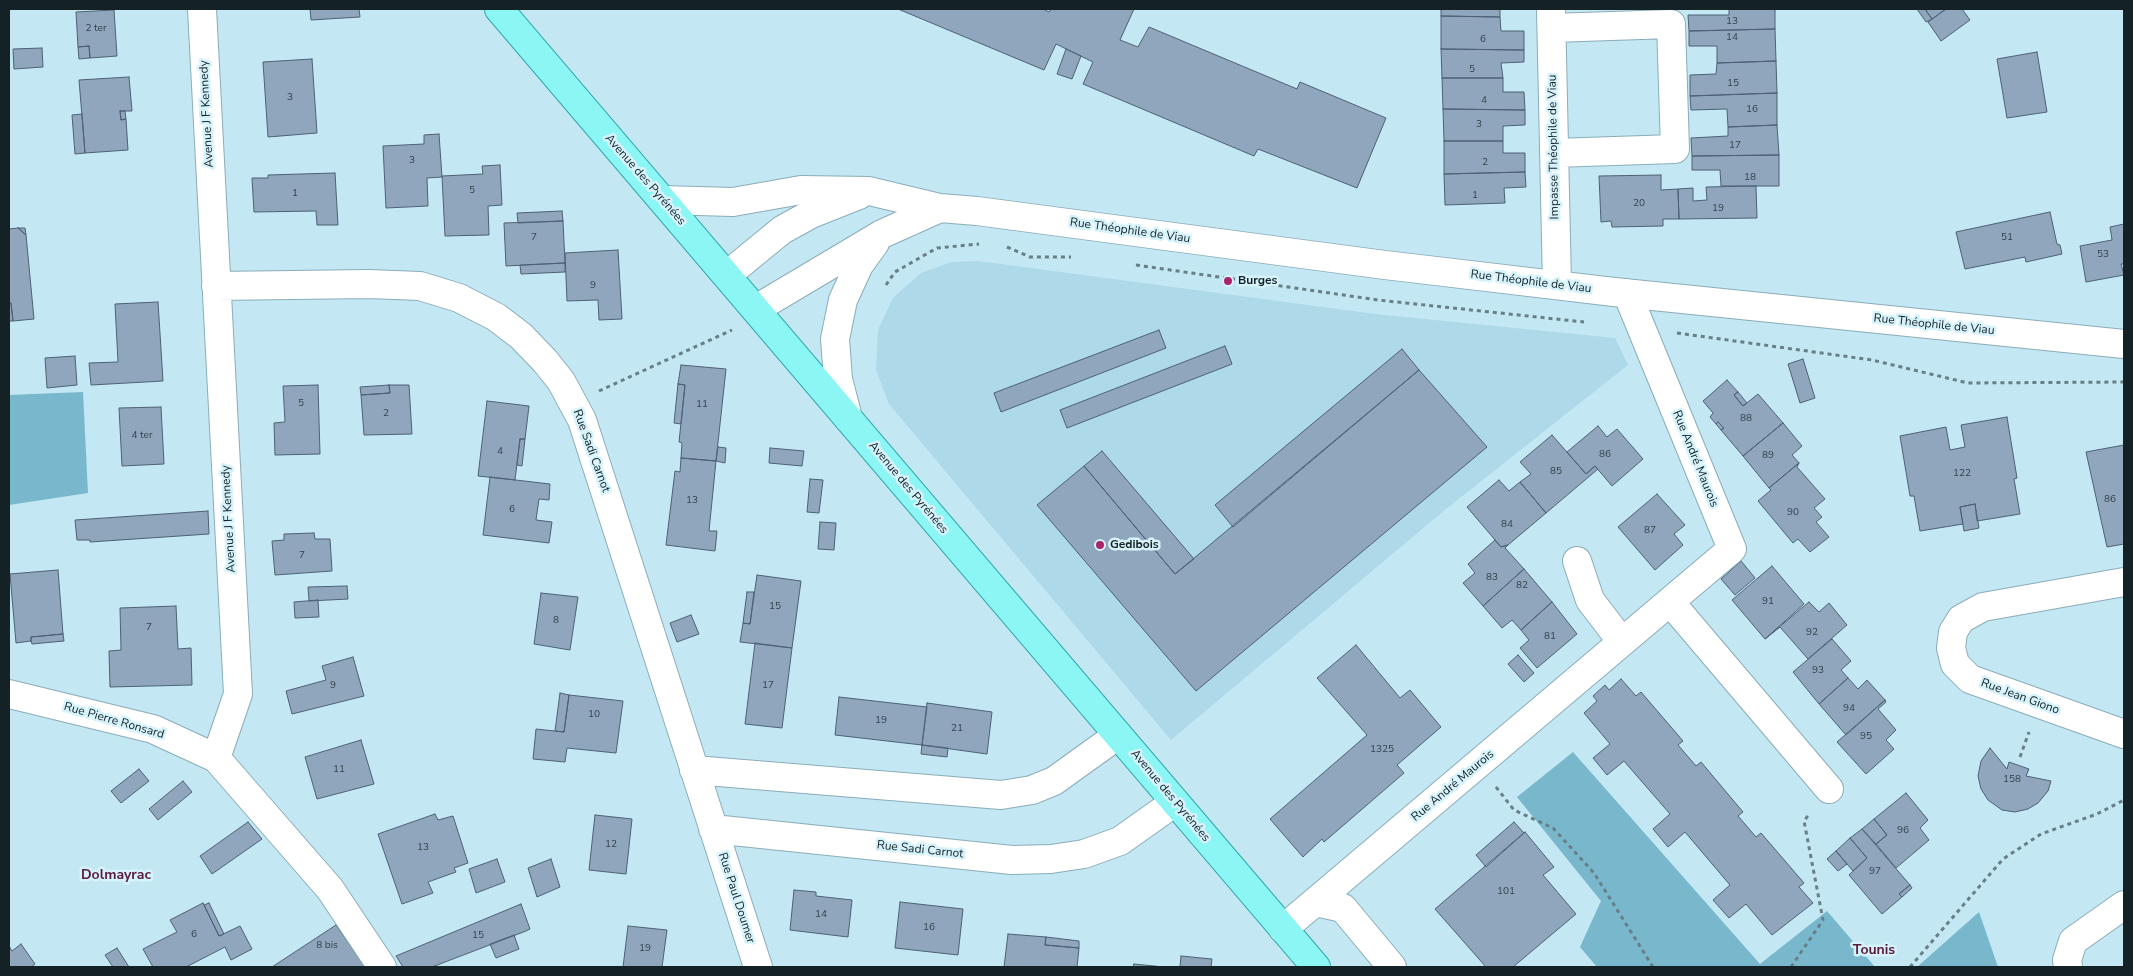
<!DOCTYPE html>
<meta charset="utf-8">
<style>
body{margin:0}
#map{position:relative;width:2133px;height:976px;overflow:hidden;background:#c3e7f3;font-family:"Nunito Sans",sans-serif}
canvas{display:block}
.frame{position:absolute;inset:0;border:10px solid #142226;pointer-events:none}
</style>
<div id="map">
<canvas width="2133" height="976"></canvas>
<div class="frame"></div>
</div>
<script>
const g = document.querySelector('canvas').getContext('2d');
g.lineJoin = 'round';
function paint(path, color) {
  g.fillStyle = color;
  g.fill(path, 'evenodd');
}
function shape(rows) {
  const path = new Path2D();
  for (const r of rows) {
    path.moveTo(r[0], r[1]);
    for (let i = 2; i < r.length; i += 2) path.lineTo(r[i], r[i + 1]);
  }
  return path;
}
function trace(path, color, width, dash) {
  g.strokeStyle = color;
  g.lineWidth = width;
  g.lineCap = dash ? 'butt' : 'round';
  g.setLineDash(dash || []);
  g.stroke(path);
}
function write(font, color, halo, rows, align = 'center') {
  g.font = font + ' "Nunito Sans",sans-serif';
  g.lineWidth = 5;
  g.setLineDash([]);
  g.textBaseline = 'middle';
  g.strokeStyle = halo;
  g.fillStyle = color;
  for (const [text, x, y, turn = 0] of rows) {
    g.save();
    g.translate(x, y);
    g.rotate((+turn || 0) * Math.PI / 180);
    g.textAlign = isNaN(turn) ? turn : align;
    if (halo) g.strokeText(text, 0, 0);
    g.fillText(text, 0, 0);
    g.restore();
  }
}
paint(shape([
 [978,261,1375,314,1615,338,1628,365,1446,509,1171,740,889,404,876,370,878,330,893,298,921,273,952,262]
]), '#aed9e8');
paint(shape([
 [83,392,88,493,9,505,9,395],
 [1573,752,1760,964,1827,911,1875,967,1597,967,1580,947,1601,901,1517,797],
 [1979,912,1998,967,1917,967]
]), '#79b8cc');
const building = shape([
 [310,9,359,9,360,17,311,20,310,9],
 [898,9,1043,9,1049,12,1051,9,1134,9,1120,40,1138,47,1149,27,1297,89,1300,82,1386,118,1357,188,1258,149,1254,156,1083,84,1093,62,1056,44,1044,70,898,9],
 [1441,9,1500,9,1500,17,1441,16,1441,9],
 [1729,9,1775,9,1775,29,1689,31,1688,15,1729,15,1729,9],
 [1917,9,1925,9,1932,19,1926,22,1917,9],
 [1925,9,1946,9,1932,19,1925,9],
 [1946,9,1962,9,1970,20,1941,41,1928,22,1946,9],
 [114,10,117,56,90,58,89,46,78,47,76,12,114,10],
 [1441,16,1500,17,1501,31,1524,31,1524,50,1441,49,1441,16],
 [1775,29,1776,61,1717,63,1717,46,1689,46,1689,31,1775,29],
 [89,46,90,58,79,59,78,47,89,46],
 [42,48,43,67,14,69,13,49,42,48],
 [1066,49,1081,56,1072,79,1057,74,1066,49],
 [1441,49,1524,50,1524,62,1501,63,1503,78,1442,78,1441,49],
 [2037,52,2047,112,2007,118,1997,59,2037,52],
 [312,59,317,133,268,137,263,62,312,59],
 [1776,61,1777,93,1690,96,1690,75,1716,74,1717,63,1776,61],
 [129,77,132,111,120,111,121,120,126,119,128,150,85,153,79,80,129,77],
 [1442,78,1503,78,1503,92,1524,92,1525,110,1443,109,1442,78],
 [1777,93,1777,125,1728,127,1727,109,1691,110,1690,96,1777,93],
 [1443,109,1525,110,1525,125,1503,126,1503,141,1444,141,1443,109],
 [120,111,125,111,126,119,121,120,120,111],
 [82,114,85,153,75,154,72,115,82,114],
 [1777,125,1779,155,1692,156,1691,138,1728,136,1728,127,1777,125],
 [439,134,442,177,427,178,428,206,386,208,383,146,424,144,424,135,439,134],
 [1444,141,1503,141,1503,153,1525,153,1525,172,1444,174,1444,141],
 [1779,155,1779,186,1721,186,1720,170,1692,170,1692,156,1779,155],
 [500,165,502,205,488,206,489,235,445,236,442,176,483,174,482,166,500,165],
 [1525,172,1526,187,1504,188,1505,203,1445,205,1444,174,1525,172],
 [335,173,338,225,317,225,316,211,254,212,252,178,268,178,268,175,335,173],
 [1661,175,1661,190,1678,189,1679,219,1663,219,1663,226,1612,227,1611,221,1601,222,1599,176,1661,175],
 [1756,186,1757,218,1679,219,1678,189,1693,188,1693,201,1707,200,1706,187,1756,186],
 [562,211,563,221,518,223,517,213,562,211],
 [2050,212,2057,244,2060,245,2062,254,2026,262,2025,257,1965,269,1956,232,2050,212],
 [563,221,565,263,506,266,504,223,563,221],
 [2124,224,2124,264,2121,264,2124,275,2086,282,2080,246,2112,240,2110,227,2124,224],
 [18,228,26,235,34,319,13,321,11,303,9,303,9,229,18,228],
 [18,228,25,228,26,235,18,228],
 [618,250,622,319,599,320,598,300,567,301,565,253,618,250],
 [565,263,565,272,521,274,520,265,565,263],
 [158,302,163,381,91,385,89,363,118,362,115,304,158,302],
 [9,303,11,303,13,321,9,321,9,303],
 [1159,330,1166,348,1001,412,994,393,1159,330],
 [1225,346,1232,364,1067,428,1060,410,1225,346],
 [1402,349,1419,370,1233,527,1215,505,1402,349],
 [75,356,77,385,47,388,45,358,75,356],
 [1803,359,1815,398,1800,403,1788,364,1803,359],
 [681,365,726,369,716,461,681,458,682,443,679,442,685,385,678,384,681,365],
 [1419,370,1487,447,1196,691,1037,505,1084,466,1175,574,1419,370],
 [1727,380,1738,392,1734,395,1743,406,1758,394,1783,423,1743,456,1721,430,1724,428,1718,422,1716,424,1710,417,1713,413,1703,401,1727,380],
 [678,384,685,385,681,424,674,423,678,384],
 [318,385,320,454,275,455,274,423,285,422,283,386,318,385],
 [389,385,390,393,361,395,360,387,389,385],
 [389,385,409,385,412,434,364,435,361,395,390,393,389,385],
 [1738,392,1747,403,1743,406,1734,395,1738,392],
 [487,401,529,406,525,439,520,439,515,480,478,476,487,401],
 [161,407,164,464,122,466,119,408,161,407],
 [2007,417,2017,478,2014,479,2020,514,1977,521,1975,504,1960,507,1963,524,1920,531,1914,496,1910,496,1900,436,1946,427,1950,450,1965,447,1961,425,2007,417],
 [1718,422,1724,428,1721,430,1716,424,1718,422],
 [1783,423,1802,446,1792,455,1799,463,1769,488,1743,456,1783,423],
 [1598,426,1607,437,1617,429,1643,459,1612,486,1595,466,1586,474,1567,452,1598,426],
 [1552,435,1586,474,1595,466,1598,469,1546,513,1520,482,1531,474,1520,462,1552,435],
 [520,439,525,439,522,466,517,465,520,439],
 [2124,445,2124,544,2107,547,2086,452,2124,445],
 [718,447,726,448,725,463,716,461,718,447],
 [770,448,804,451,802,466,769,463,770,448],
 [1102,451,1194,559,1175,574,1084,466,1102,451],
 [681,458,716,461,709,531,717,531,715,551,666,545,675,471,680,472,681,458],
 [1799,463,1797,467,1825,499,1814,508,1822,517,1816,522,1829,537,1810,552,1798,539,1793,543,1758,501,1771,490,1769,488,1799,463],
 [490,477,550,484,549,500,539,499,536,520,552,522,549,543,483,535,490,477],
 [810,479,823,480,819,513,807,512,810,479],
 [1499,480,1509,491,1520,482,1546,513,1508,545,1501,547,1467,507,1499,480],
 [1657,494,1685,525,1674,534,1683,545,1655,570,1618,527,1657,494],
 [1975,504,1979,528,1964,531,1960,507,1975,504],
 [208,511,209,534,90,542,90,540,77,540,75,520,208,511],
 [820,522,836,523,834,550,818,549,820,522],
 [314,533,315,539,330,539,332,571,275,575,272,541,284,540,284,534,314,533],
 [1495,540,1501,547,1508,545,1505,548,1524,569,1483,606,1463,583,1475,573,1468,564,1495,540],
 [1741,561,1755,578,1735,595,1721,579,1741,561],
 [1772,566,1804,604,1765,639,1732,600,1772,566],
 [1524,569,1552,602,1521,630,1512,620,1502,628,1483,606,1524,569],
 [58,570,63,634,31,637,31,641,16,643,10,574,58,570],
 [757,575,801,581,792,648,740,642,743,623,750,624,757,575],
 [347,586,348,599,309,601,308,587,347,586],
 [747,592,754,592,750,624,743,623,747,592],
 [541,593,578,597,570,650,534,644,541,593],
 [318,600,319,617,295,618,294,602,318,600],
 [1552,602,1577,634,1537,668,1520,648,1529,640,1521,630,1552,602],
 [1809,602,1819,612,1829,603,1847,625,1808,659,1780,627,1765,639,1809,602],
 [176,606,178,649,191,648,192,685,110,687,109,651,121,650,120,608,176,606],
 [691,615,699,634,677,642,670,623,691,615],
 [63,634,64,641,32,644,31,641,31,637,63,634],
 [1832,639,1851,661,1841,670,1848,678,1819,704,1793,672,1832,639],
 [755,643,792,648,782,728,745,724,755,643],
 [1356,645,1400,698,1410,690,1441,727,1397,765,1404,773,1324,842,1322,839,1303,857,1270,819,1367,735,1317,678,1356,645],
 [1518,655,1534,673,1524,682,1508,664,1518,655],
 [353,657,364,696,292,714,286,691,326,680,322,666,353,657],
 [1848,678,1858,689,1867,680,1885,700,1846,735,1819,704,1848,678],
 [1621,679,1636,696,1641,692,1683,741,1678,745,1696,766,1701,762,1743,812,1738,816,1756,837,1761,833,1804,883,1799,887,1813,903,1772,935,1746,904,1729,918,1713,900,1730,885,1685,832,1668,847,1653,829,1670,814,1624,761,1607,775,1593,758,1610,744,1584,713,1597,701,1593,696,1605,685,1609,690,1621,679],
 [560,693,569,695,564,732,555,731,560,693],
 [569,695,623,701,616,753,567,748,565,762,533,759,536,729,564,732,569,695],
 [839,697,927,707,922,745,835,735,839,697],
 [1885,700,1886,702,1878,709,1896,730,1886,740,1894,749,1866,774,1837,742,1885,700],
 [927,703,992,712,987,754,922,745,927,703],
 [361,740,374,784,317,799,305,757,361,740],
 [922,745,948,748,947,757,921,754,922,745],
 [1990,748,2007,769,2009,762,2029,769,2026,776,2051,781,2048,791,2038,803,2028,809,2015,812,2002,810,1988,800,1981,789,1978,776,1981,761,1990,748],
 [139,769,149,781,121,803,111,791,139,769],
 [183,781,192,792,158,820,149,809,183,781],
 [1906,793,1928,820,1920,828,1929,840,1896,868,1876,844,1887,835,1874,819,1906,793],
 [435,814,438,820,453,816,468,863,454,868,456,872,428,882,433,893,402,904,378,834,435,814],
 [595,815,632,819,626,874,589,870,595,815],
 [1874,819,1887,835,1876,844,1862,829,1874,819],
 [248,822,262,839,212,874,200,856,248,822],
 [1514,822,1524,833,1486,867,1476,855,1514,822],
 [1862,829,1910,885,1899,894,1902,897,1882,914,1849,875,1867,858,1850,838,1862,829],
 [1525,832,1554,867,1543,875,1576,914,1513,967,1486,967,1435,909,1525,832],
 [1850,838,1867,858,1853,871,1836,851,1850,838],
 [1836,851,1847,864,1838,871,1827,859,1836,851],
 [497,859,505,882,476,893,469,869,497,859],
 [551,859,560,887,537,897,528,868,551,859],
 [1910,885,1912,888,1902,897,1899,894,1910,885],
 [794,890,816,892,816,896,852,900,848,937,790,930,794,890],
 [900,902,963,909,958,955,895,948,900,902],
 [203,903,219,936,240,926,252,949,231,960,225,947,186,967,153,967,143,949,177,932,170,920,203,903],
 [209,903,224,934,219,936,204,905,209,903],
 [521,904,530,929,526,931,432,967,403,967,396,956,521,904],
 [336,925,365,967,272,967,336,925],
 [628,926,667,930,662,967,623,967,628,926],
 [1008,934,1046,937,1045,945,1079,948,1077,967,1004,967,1008,934],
 [514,935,519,949,496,958,490,944,514,935],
 [1046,937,1079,941,1079,948,1045,945,1046,937],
 [21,944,35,964,31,967,9,967,9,946,12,951,21,944],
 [117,948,129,967,113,967,105,955,117,948],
 [1181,956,1212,959,1211,967,1180,967,1181,956],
 [1134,964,1164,967,1133,967,1134,964]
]);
paint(building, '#8fa6bc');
trace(building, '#4c6175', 1);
const minor = shape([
 [202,9,238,694,216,758],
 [1551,9,1557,285],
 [1552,28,1671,24,1675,149,1554,153],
 [663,200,733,202,801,190,869,191,940,208,977,211,1385,265,1614,292,2124,344],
 [727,275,782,230,811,214,859,195],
 [216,286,369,284,420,286,459,298,496,317,521,336,545,361,561,381,582,420,758,967],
 [756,309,882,234,940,208],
 [848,418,838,379,835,339,843,300,859,265,875,243],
 [1577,561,1590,600,1622,642],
 [2124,582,1983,607,1961,619,1953,632,1951,648,1955,664,1970,679,2124,734],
 [1671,603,1829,789],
 [9,694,153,729,216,758,330,889,382,967],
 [694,770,1001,795,1032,790,1054,781,1118,735],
 [713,829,1012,860,1051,859,1084,854,1120,841,1175,802],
 [1316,902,1343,908,1392,967],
 [1283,929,1732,549,1627,293],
 [2068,967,2067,960,2073,941,2124,905]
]);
const major = shape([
 [499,9,1316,967]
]);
trace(minor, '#8badb9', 30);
trace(major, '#30a8a8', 30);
trace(shape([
 [1007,247,1030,257,1071,257],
 [1136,265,1378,300,1584,322],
 [886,285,895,272,937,248,979,244],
 [1677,333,1872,360,1968,383,2124,382],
 [599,391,732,330],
 [2020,757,2029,732],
 [1496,787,1514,810,1553,828,1594,873,1653,967],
 [1791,967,1823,920,1804,821,1810,813],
 [1910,967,2003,859,2041,834,2097,814,2124,800]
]), '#677f87', 3, [4, 4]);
trace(minor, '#fff', 28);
trace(major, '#8cf6f5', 28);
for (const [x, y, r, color] of [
 [1228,281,5,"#aa246d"],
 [1100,545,5,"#aa246d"]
]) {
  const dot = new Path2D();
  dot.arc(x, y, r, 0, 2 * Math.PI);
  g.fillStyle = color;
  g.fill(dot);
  trace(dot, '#d6f3fc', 2);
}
write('10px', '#33434c', null, [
 ["13",1732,22],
 ["2 ter",96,29],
 ["14",1732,38],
 ["6",1483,40],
 ["5",1472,70],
 ["15",1733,84],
 ["3",290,98],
 ["4",1484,101],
 ["16",1752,110],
 ["3",1479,125],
 ["17",1735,146],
 ["3",412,161],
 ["2",1485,163],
 ["18",1750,178],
 ["5",472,191],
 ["1",295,194],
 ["1",1475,196],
 ["20",1639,204],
 ["19",1718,209],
 ["7",534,238],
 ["51",2007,238],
 ["53",2103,255],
 ["9",593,286],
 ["5",301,404],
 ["11",702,405],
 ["2",386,414],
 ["88",1746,419],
 ["4 ter",142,436],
 ["4",500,452],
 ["86",1605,455],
 ["89",1768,456],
 ["85",1556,472],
 ["122",1962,474],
 ["86",2110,500],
 ["13",692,501],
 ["6",512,510],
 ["90",1793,513],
 ["84",1507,525],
 ["87",1650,531],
 ["7",302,556],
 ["83",1492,578],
 ["82",1522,586],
 ["91",1768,602],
 ["15",775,607],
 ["8",556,621],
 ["7",149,628],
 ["92",1812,633],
 ["81",1550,637],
 ["93",1818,671],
 ["9",333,686],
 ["17",768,686],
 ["94",1849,709],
 ["10",594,715],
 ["19",881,721],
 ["21",957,729],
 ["95",1866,737],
 ["1325",1382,750],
 ["11",339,770],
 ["158",2012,780],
 ["96",1903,831],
 ["12",611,845],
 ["13",423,848],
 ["97",1875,872],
 ["101",1506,892],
 ["14",821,915],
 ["16",929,928],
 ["6",194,935],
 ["15",478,936],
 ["8 bis",327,946],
 ["19",645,949]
]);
write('12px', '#142226', '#d6f3fc', [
 ["Avenue J F Kennedy",207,114,-93],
 ["Impasse Théophile de Viau",1554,147,-91],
 ["Avenue des Pyrénées",645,180,49],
 ["Rue Théophile de Viau",1130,231,8],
 ["Rue Théophile de Viau",1531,282,7],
 ["Rue Théophile de Viau",1934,325,6],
 ["Rue Sadi Carnot",591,451,70],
 ["Rue André Maurois",1695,459,68],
 ["Avenue des Pyrénées",908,488,50],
 ["Avenue J F Kennedy",229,519,-93],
 ["Rue Jean Giono",2020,697,20],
 ["Rue Pierre Ronsard",114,721,16],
 ["Rue André Maurois",1453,786,-40],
 ["Avenue des Pyrénées",1170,796,50],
 ["Rue Sadi Carnot",920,850,6],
 ["Rue Paul Doumer",736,898,72]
]);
write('bold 12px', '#142226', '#d6f3fc', [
 ["Burges",1238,281],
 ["Gedibois",1110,545]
], 'left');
write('bold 14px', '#5b1b3c', '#d6f3fc', [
 ["Dolmayrac",116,876],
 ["Tounis",1874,951]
]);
</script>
